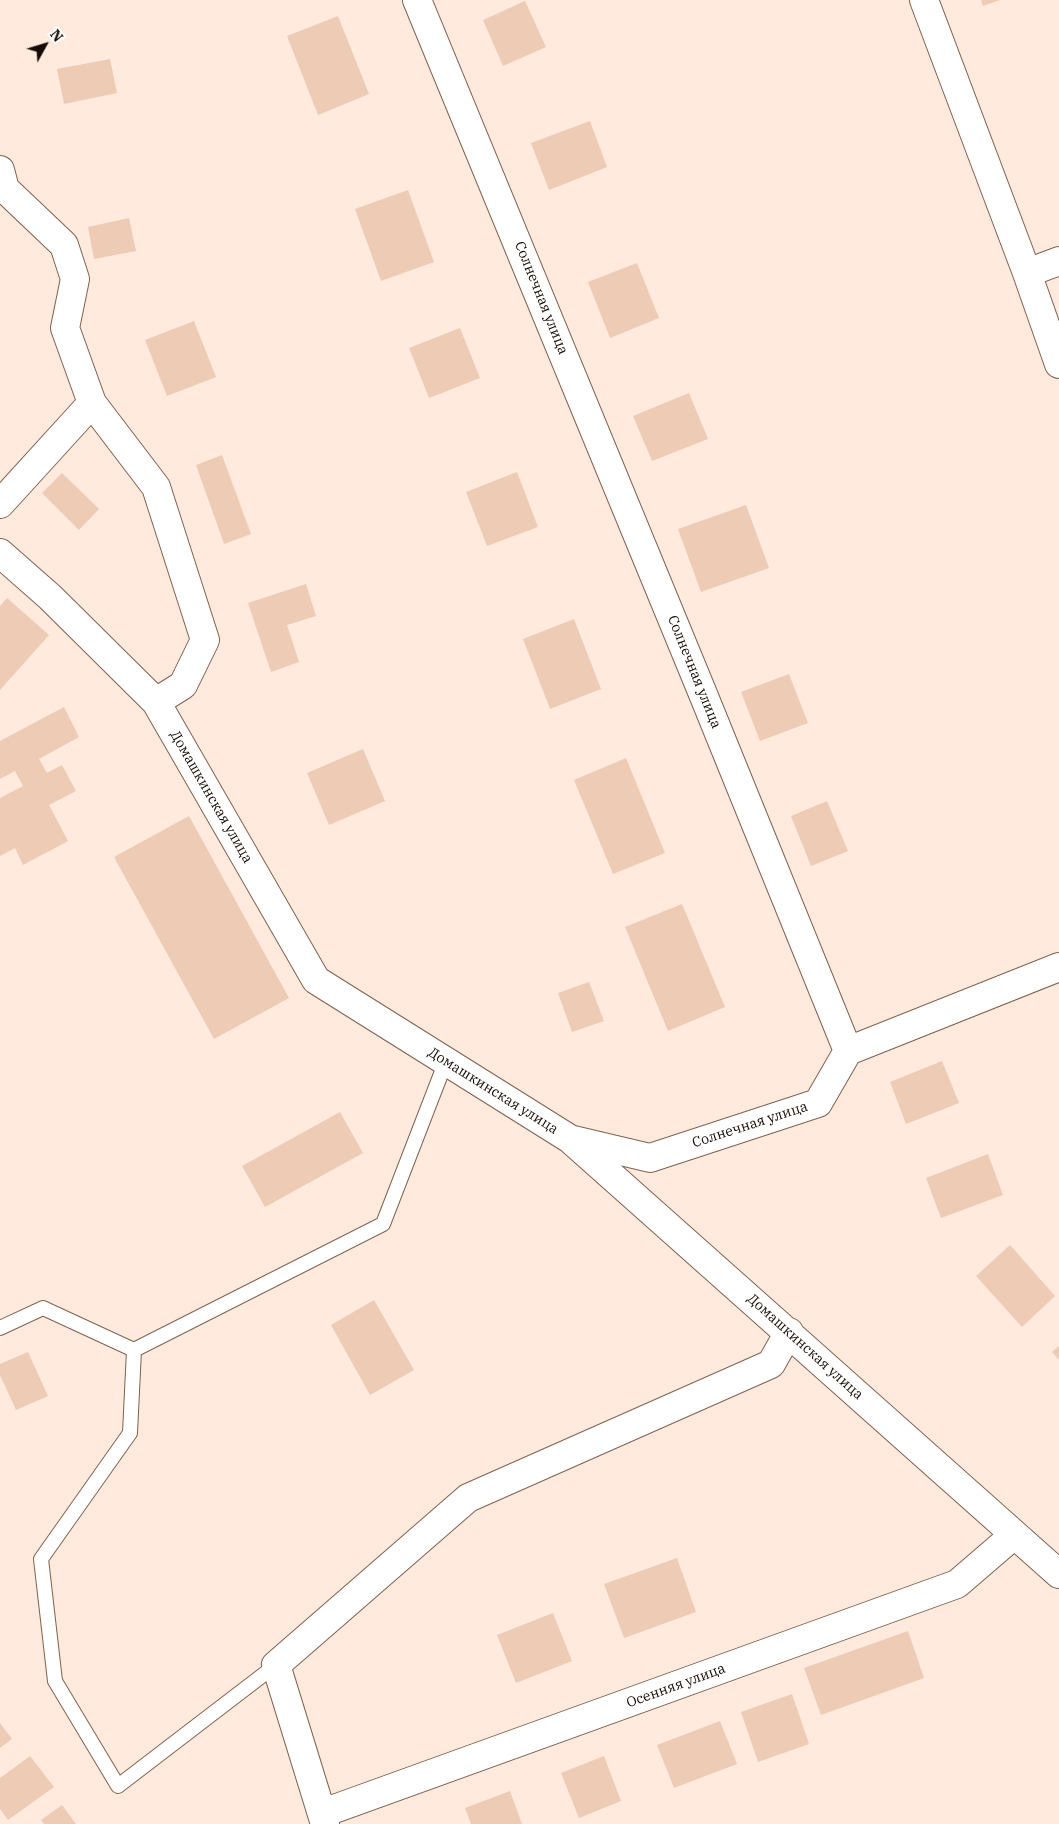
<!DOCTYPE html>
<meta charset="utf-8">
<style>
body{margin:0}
#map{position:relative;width:1059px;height:1824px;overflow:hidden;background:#ffeadd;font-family:"IBM Plex Serif",serif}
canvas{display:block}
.north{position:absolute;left:20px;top:20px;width:50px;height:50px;-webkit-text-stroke:4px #fff;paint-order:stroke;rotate:51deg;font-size:14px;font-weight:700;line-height:20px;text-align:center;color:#170c05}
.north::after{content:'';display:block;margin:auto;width:18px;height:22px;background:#170c05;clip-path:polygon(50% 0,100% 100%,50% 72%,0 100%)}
</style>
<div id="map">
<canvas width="1059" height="1824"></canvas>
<div class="north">N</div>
</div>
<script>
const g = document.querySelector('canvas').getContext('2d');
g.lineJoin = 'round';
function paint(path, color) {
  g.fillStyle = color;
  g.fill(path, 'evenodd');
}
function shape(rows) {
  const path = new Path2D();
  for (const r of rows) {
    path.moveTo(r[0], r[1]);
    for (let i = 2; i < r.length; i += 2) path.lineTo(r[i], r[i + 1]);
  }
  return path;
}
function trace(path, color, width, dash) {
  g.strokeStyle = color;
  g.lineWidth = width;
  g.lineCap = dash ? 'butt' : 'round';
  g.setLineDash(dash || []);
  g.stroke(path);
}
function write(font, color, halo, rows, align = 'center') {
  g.font = font + ' "IBM Plex Serif",serif';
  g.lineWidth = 4;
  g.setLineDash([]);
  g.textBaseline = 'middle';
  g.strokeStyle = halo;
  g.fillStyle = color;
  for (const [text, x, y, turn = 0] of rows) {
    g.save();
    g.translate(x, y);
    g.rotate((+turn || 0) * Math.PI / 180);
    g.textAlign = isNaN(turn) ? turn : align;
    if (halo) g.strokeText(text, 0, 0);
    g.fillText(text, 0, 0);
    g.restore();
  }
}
paint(shape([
 [981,0,1000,0,983,6],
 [525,1,546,47,503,66,483,20],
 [338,16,369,94,318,115,287,36],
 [110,59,117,93,64,104,57,69],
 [590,121,607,167,549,190,531,143],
 [408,190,434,262,381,281,355,209],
 [129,218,136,251,94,259,88,227],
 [637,263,659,318,610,338,588,282],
 [194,321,216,377,167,396,145,340],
 [460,328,480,378,429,398,409,348],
 [689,393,708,439,652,461,633,416],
 [222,455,251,534,224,544,196,465],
 [517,472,538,527,487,546,466,492],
 [62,473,99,509,79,530,42,493],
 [746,505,769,568,701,592,678,529],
 [306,584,316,616,287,625,299,662,271,672,248,603],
 [7,598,49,635,0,690,0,606],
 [574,619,601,689,550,709,523,639],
 [789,674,808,723,760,741,741,692],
 [64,707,79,737,39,759,47,773,62,765,76,791,49,805,68,841,23,865,15,848,0,856,0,798,23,786,15,771,0,779,0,741],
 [363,749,385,801,329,825,307,773],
 [626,758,665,853,613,874,574,780],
 [827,801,848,851,811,866,791,816],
 [189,816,289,998,214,1039,114,857],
 [682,904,725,1007,668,1031,625,927],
 [589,982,604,1021,572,1032,558,993],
 [942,1061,959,1103,906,1124,890,1082],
 [340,1112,363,1153,265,1207,242,1166],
 [988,1154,1003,1195,941,1218,926,1178],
 [1010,1245,1055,1296,1022,1327,976,1276],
 [374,1300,414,1370,370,1395,331,1325],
 [1059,1346,1059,1360,1052,1352],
 [28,1352,48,1396,16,1410,0,1375,0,1364],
 [677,1558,696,1612,624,1638,604,1584],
 [553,1613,572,1661,516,1683,497,1635],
 [908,1631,924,1678,821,1715,804,1668],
 [792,1694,809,1744,758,1762,741,1712],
 [720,1721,737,1764,674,1788,657,1745],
 [0,1723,12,1739,0,1748],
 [30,1756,54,1787,8,1820,0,1809,0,1778],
 [604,1756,621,1801,579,1818,561,1773],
 [510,1791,522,1824,471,1824,465,1808],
 [62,1805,76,1824,44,1824,41,1820]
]), '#edcbb5');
const service = shape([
 [0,1328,43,1308,134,1350,383,1224,446,1061],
 [134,1350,130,1433,41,1559,55,1681,118,1786,276,1665]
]);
const minor = shape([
 [417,0,703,694,848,1051,818,1103,650,1158,574,1140],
 [924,0,1027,273,1059,364],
 [0,170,5,189,64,245,75,279,65,328,92,403,156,487,205,640,183,685,156,702],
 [1027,273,1059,261],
 [0,504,92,403],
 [0,553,50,597,156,702,316,980,570,1139,1059,1574],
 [848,1051,1059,967],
 [323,1813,957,1584,1014,1535],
 [325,1824,276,1665,468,1498,771,1364,789,1332]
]);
trace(service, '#80624f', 16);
trace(minor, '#80624f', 30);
trace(service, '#fff', 14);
trace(minor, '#fff', 28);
write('14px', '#170c05', '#fff', [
 ["Солнечная улица",541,298,68],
 ["Солнечная улица",694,672,68],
 ["Домашкинская улица",211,797,60],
 ["Домашкинская улица",493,1091,32],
 ["Солнечная улица",750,1125,-18],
 ["Домашкинская улица",805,1347,42],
 ["Осенняя улица",676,1686,-20]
]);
</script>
